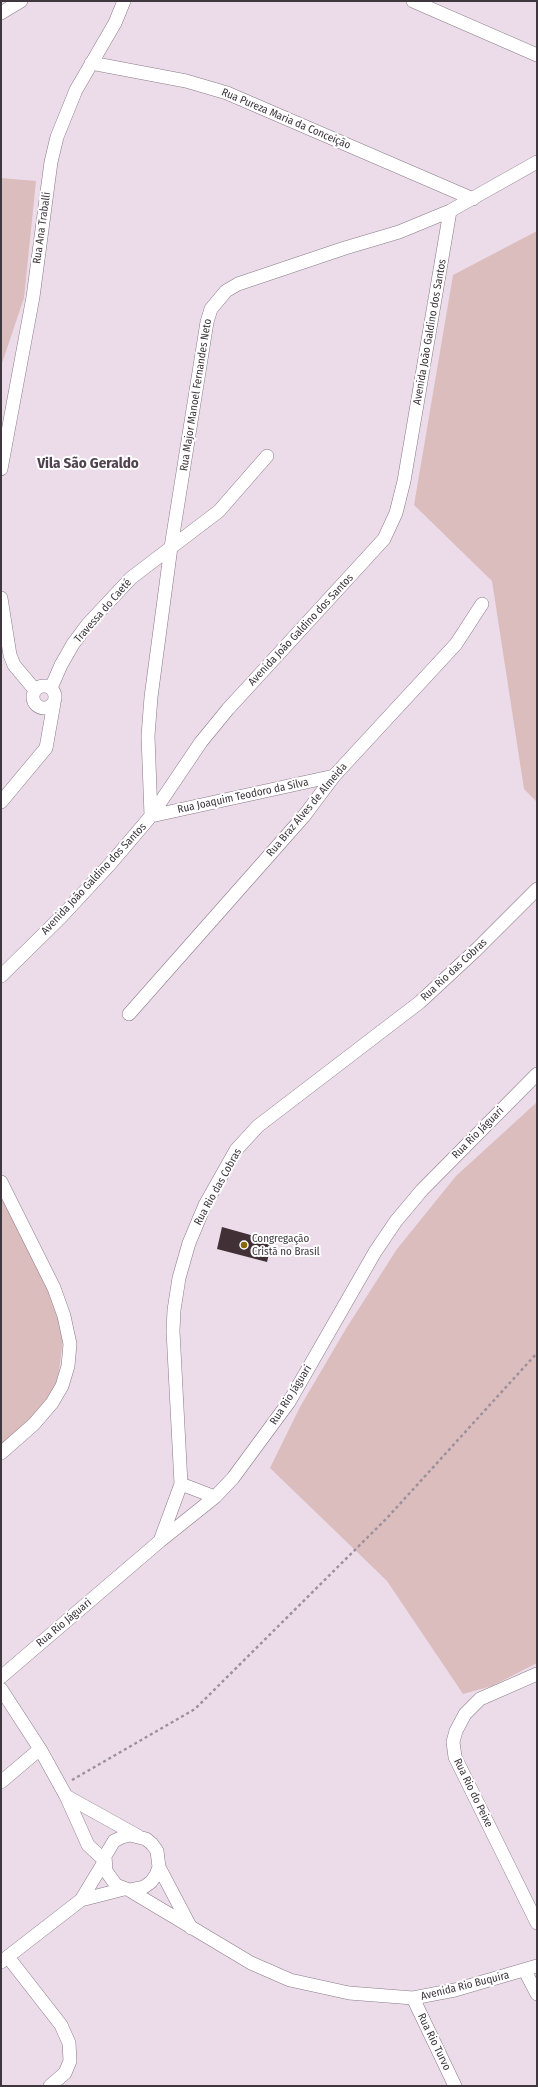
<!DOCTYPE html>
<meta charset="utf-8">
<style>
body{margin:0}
#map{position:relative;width:538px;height:2087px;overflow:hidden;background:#ecdcea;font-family:"Fira Sans Condensed",sans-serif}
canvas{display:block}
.frame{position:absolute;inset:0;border:2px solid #3e383e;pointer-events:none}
</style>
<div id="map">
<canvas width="538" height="2087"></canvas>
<div class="frame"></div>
</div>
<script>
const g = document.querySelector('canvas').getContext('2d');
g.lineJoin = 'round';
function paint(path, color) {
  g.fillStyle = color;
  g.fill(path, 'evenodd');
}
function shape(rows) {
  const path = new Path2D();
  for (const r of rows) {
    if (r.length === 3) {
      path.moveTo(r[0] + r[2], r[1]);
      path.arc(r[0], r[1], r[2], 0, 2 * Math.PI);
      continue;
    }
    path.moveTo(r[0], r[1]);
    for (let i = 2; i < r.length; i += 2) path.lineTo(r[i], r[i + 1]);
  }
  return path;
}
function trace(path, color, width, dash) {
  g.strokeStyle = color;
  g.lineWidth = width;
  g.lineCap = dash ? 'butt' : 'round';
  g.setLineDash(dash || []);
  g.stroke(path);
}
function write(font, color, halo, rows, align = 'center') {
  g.font = font + ' "Fira Sans Condensed",sans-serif';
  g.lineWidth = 4;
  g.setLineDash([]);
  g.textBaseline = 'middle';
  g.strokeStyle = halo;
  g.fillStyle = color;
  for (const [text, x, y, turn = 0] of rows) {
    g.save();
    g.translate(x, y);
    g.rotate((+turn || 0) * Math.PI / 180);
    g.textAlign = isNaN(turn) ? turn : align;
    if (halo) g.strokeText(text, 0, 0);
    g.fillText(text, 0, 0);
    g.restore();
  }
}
paint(shape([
 [1,178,36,181,24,298,1,366],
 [537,231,537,802,524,789,492,581,414,505,453,275],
 [537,1102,537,1663,492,1686,463,1694,387,1581,270,1468,300,1407,347,1327,397,1249,456,1176],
 [1,1197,54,1299,63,1339,56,1395,1,1449]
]), '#dcbdbd');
paint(shape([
 [222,1227,272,1241,267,1262,217,1249]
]), '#413137');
const street = shape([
 [413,1,537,55],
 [1,13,21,1],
 [91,63,186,81,227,93,473,199],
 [1,469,33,297,51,162,57,137,76,90,115,23,124,1],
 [1,598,10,655,14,665,35,690],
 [44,697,11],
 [51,688,61,665,73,644,88,624,131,578,219,511,267,456],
 [1,802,46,748,54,703],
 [151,816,148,736,151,697,171,547,207,322,211,309,226,291,238,284,345,248,399,232,450,211,537,162],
 [151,816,334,776],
 [1,976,61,917,111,863,151,816,201,742,228,709,384,539,396,513,404,481,450,211],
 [129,1014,304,816,334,776,456,644,482,604],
 [1,1182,54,1288,64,1316,70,1344,68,1366,62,1386,52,1403,34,1424,1,1453],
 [181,1484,215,1497],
 [160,1541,181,1484,173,1331,174,1310,179,1278,189,1243,205,1205,236,1150,258,1126,420,1002,476,950,537,889],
 [537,1674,480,1699,465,1714,456,1731,453,1742,455,1757,537,1923],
 [1,1677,160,1541,215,1497,233,1478,289,1402,375,1252,396,1221,422,1190,537,1074],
 [1,1689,40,1749,66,1796,88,1845,104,1860],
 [1,1782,40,1749],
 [66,1796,138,1836],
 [159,1867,191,1928],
 [129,1890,144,1887,151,1882,156,1875,159,1867,157,1851,152,1844,146,1839,130,1835,122,1837,114,1841,105,1856,106,1871,116,1885,129,1890,251,1963,290,1980,349,1993,413,1998,455,1990,537,1966],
 [81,1900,124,1889],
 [8,1957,61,2025,69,2043,70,2061,65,2073,50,2086],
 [1,1962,81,1900,104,1862],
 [525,1971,537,1994],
 [413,1998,455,2086]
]);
trace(street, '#897a87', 14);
trace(shape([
 [72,1780,195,1709,387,1518,537,1353]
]), '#9c919b', 2.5, [3, 3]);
trace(street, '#fff', 13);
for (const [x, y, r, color] of [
 [244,1245,4,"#856904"]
]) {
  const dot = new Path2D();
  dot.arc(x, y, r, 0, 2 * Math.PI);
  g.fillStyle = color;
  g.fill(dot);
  trace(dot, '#fff', 1.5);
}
write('11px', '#3e383e', '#fff', [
 ["Rua Pureza Maria da Conceição",286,119,23],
 ["Rua Ana Traballi",42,228,-82],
 ["Avenida João Galdino dos Santos",430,332,-80],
 ["Rua Major Manoel Fernandes Neto",196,395,-81],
 ["Travessa do Caeté",103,611,-49],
 ["Avenida João Galdino dos Santos",301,630,-47],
 ["Rua Joaquim Teodoro da Silva",243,796,-12],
 ["Rua Braz Alves de Almeida",307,810,-50],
 ["Avenida João Galdino dos Santos",94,879,-47],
 ["Rua Rio das Cobras",454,970,-43],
 ["Rua Rio Jáguari",478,1133,-45],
 ["Rua Rio das Cobras",218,1187,-61],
 ["Rua Rio Jáguari",291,1395,-58],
 ["Rua Rio Jáguari",64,1623,-40],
 ["Rua Rio do Peixe",473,1793,64],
 ["Avenida Rio Buquira",465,1986,-14],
 ["Rua Rio Turvo",434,2042,64]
]);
write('11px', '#3e383e', '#fff', [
 ["Congregação",252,1239],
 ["Cristã no Brasil",252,1252]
], 'left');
write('bold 15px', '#50434f', '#fff', [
 ["Vila São Geraldo",88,464]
]);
</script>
